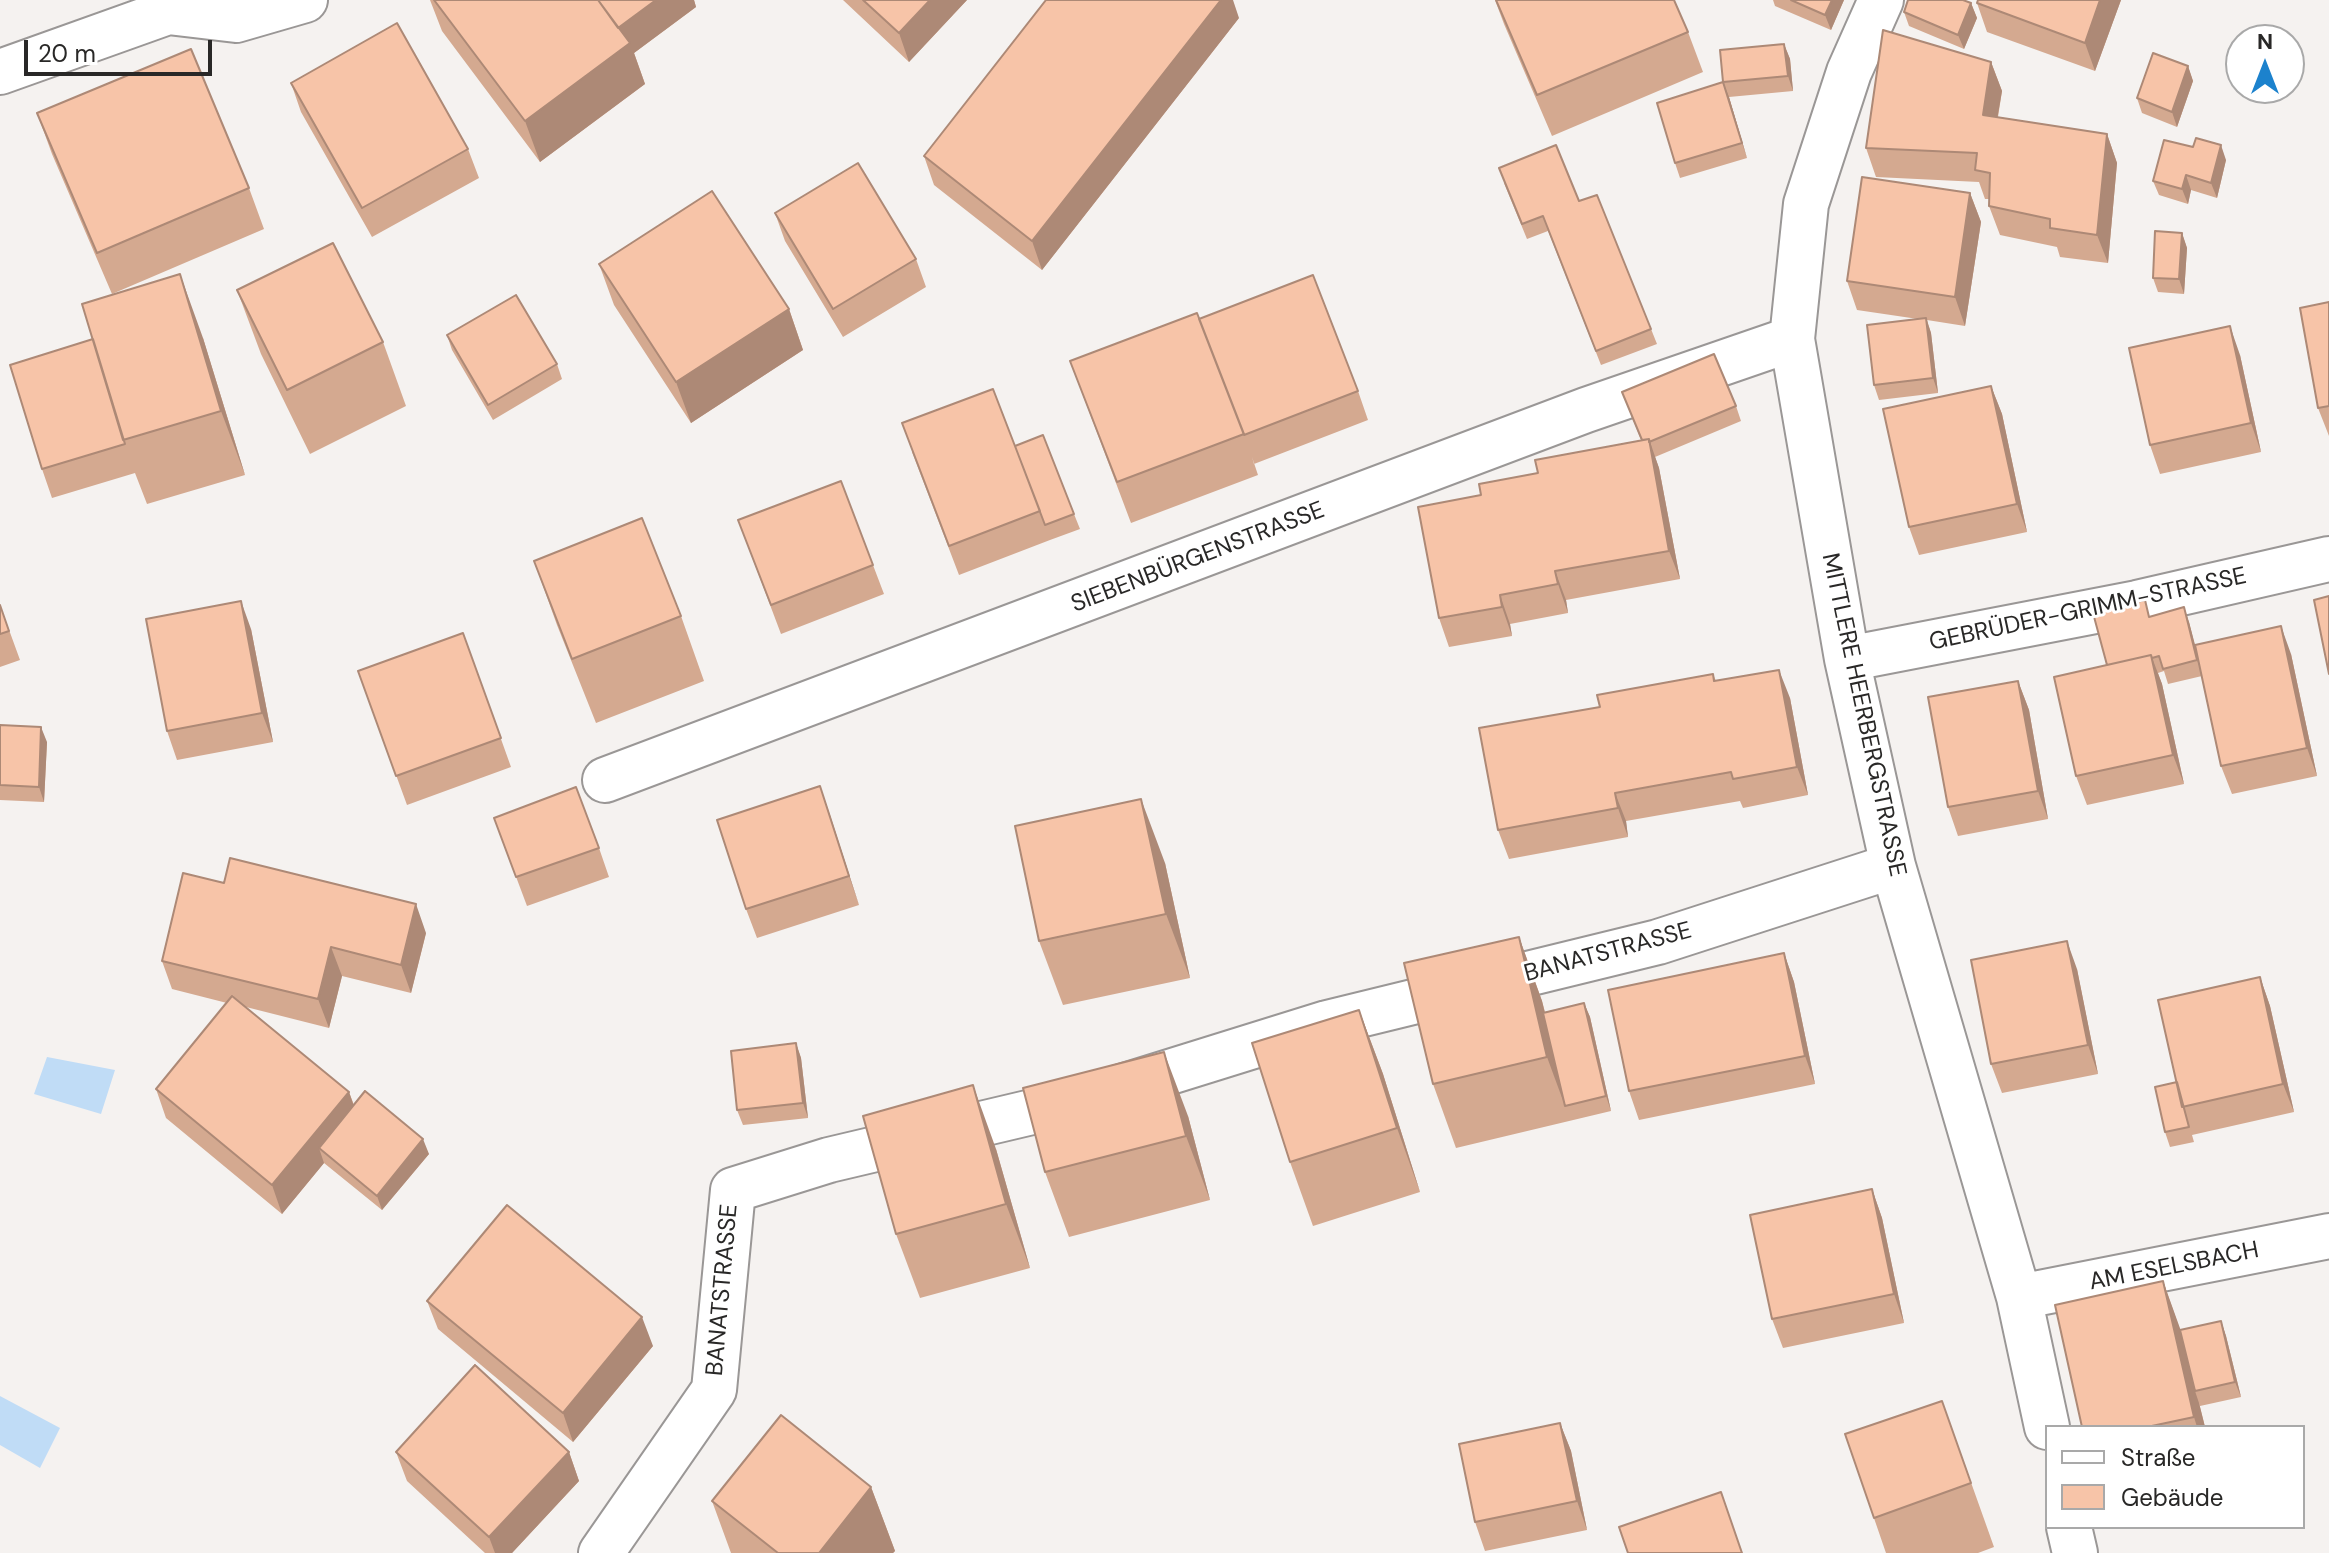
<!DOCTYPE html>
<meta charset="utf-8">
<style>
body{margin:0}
#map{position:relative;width:2329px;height:1553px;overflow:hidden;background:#f5f2f0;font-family:"DM Sans",sans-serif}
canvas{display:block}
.legend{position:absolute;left:2045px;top:1425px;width:260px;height:104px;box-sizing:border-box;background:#fff;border:2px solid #a9a9a9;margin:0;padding:10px 14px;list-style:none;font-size:24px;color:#292827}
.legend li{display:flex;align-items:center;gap:16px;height:40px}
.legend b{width:40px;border:2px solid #a9a9a9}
.north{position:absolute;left:2225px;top:24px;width:80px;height:80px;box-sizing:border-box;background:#fff;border:2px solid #a9a9a9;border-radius:50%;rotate:0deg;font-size:22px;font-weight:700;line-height:32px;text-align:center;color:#292827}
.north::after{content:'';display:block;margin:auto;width:28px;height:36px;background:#1c82cd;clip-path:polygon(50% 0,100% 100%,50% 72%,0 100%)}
.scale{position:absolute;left:24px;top:40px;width:188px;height:36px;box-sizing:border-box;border:4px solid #292827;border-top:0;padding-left:10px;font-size:24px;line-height:28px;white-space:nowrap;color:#292827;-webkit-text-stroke:6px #fff;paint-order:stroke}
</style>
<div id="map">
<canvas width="2329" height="1553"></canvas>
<ul class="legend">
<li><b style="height:10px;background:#fff"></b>Straße</li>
<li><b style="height:22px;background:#f7c4a8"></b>Gebäude</li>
</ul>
<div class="north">N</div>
<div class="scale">20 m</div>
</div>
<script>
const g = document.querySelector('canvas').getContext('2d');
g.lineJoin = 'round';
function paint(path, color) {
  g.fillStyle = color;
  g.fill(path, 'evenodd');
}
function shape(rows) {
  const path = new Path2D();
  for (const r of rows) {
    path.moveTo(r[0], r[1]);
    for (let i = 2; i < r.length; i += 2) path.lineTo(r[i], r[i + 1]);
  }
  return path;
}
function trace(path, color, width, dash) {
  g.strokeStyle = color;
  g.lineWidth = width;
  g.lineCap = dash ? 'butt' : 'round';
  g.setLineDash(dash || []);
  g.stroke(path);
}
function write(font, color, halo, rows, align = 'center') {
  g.font = font + ' "DM Sans",sans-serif';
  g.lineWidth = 6;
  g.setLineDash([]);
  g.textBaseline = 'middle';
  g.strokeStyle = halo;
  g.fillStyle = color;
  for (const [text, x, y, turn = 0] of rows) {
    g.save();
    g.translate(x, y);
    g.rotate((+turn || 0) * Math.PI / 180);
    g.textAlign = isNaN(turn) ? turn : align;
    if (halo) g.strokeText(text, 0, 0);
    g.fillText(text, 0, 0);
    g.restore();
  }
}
paint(shape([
 [47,1057,115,1070,101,1114,34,1094],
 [0,1396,60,1428,40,1468,0,1445]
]), '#c0dcf6');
const minor = shape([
 [1881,0,1849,72,1806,204,1792,339,1847,659,1893,866,2019,1297,2047,1427],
 [168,12,236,20,305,0],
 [0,72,168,12,178,0],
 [1847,659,2137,603,2329,559],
 [605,780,1586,410,1792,339],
 [2019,1297,2329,1236],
 [2069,1527,2075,1553],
 [601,1553,714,1390,733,1190,829,1160,1070,1103,1327,1023,1658,942,1893,866]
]);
trace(minor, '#9a9796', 48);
trace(minor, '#fff', 44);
paint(shape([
 [430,0,694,0,696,7,634,53,645,84,540,162,442,31],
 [843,0,967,0,909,62],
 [1495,0,1674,0,1688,32,1703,72,1552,136,1504,24],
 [1773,0,1844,0,1831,30,1775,6],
 [1978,0,2121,0,2095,71,1987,32,1977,3],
 [1971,3,1977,18,1964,49,1909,26,1904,12],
 [1239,18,1042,270,934,185,924,156],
 [1784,44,1790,59,1793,91,1729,97,1747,158,1680,178,1675,163,1723,82],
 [1991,62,2002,91,1998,117,2107,134,2117,163,2108,263,2060,257,2057,247,2000,235,1989,206,1989,199,1985,199,1979,182,1876,177,1866,148],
 [2188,66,2193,81,2177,127,2142,113,2137,98],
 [291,83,468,149,479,178,372,237,301,112],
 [37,113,249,188,264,229,112,294,52,154],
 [2193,147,2226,160,2217,198,2191,190,2188,204,2159,195,2153,181],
 [1504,183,1579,201,1651,329,1657,344,1601,365,1548,231,1527,239],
 [1970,193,1981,222,1965,326,1927,320,1931,333,1938,393,1879,400,1874,385,1918,319,1857,310,1847,281],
 [775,213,916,259,926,287,843,337,785,241],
 [2182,233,2187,248,2184,294,2158,292,2153,278],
 [599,264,789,309,803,350,691,423,614,305],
 [237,290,383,342,406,406,310,454,261,354],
 [2329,302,2329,436,2318,408],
 [1202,326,1358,391,1368,420,1254,464,1252,457,1258,475,1131,523,1070,361],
 [447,335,557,364,562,379,493,420,452,350],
 [203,338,245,475,147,504,135,473,52,498,42,469],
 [2240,355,2261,452,2160,474,2150,445],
 [1991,386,2002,414,2027,532,1919,555,1909,527],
 [1622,392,1736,406,1741,421,1655,457,1659,468,1680,579,1566,600,1568,613,1510,624,1512,636,1449,647,1439,618,1481,495,1538,473,1641,440],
 [1015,446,1074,514,1080,529,1050,540,1050,539,1050,540,959,575,912,452],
 [841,481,884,594,781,634,738,520],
 [534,561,681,616,704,681,596,723,557,625],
 [0,605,20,660,0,667],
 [2150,616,2189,622,2195,646,2291,654,2317,776,2232,794,2221,766,2202,676,2168,684,2164,671,2158,673,2162,684,2184,784,2087,805,2076,776,2107,665],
 [251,629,273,742,177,760,167,731],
 [463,633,511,767,407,805,358,671],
 [1713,674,1716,681,1790,698,1808,795,1743,808,1740,801,1626,821,1628,837,1509,859,1498,830,1600,707],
 [2018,681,2029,710,2048,819,1958,836,1948,807],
 [0,725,47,742,44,802,0,800],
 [820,786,859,905,757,938,746,909],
 [494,818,599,848,609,877,527,906],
 [1165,863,1190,978,1063,1005,1039,941],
 [426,933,411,993,342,976,329,1028,246,1007,349,1092,354,1105,429,1154,382,1210,324,1163,282,1214,166,1118,156,1089,227,1003,172,989,162,961],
 [1519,937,1542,1001,1545,1012,1584,1003,1590,1017,1611,1111,1456,1148,1433,1084],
 [1784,953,1794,982,1815,1084,1639,1120,1629,1091],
 [2077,969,2098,1074,2002,1093,1991,1064],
 [2260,977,2270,1006,2294,1112,2192,1135,2194,1142,2170,1147,2165,1132,2177,1082],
 [1359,1010,1383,1074,1420,1192,1313,1226,1290,1162],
 [796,1043,801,1058,808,1118,743,1125,737,1110],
 [1188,1116,1210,1200,1069,1237,1045,1172],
 [996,1149,1030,1268,920,1298,896,1234],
 [1872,1189,1882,1218,1904,1323,1783,1348,1772,1319],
 [2163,1281,2180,1330,2221,1321,2226,1336,2241,1397,2200,1406,2199,1403,2205,1427,2082,1427],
 [427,1301,653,1346,573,1442,438,1329],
 [1942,1401,1994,1547,1978,1553,1886,1553,1845,1434],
 [1560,1423,1571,1451,1587,1530,1485,1551,1475,1522],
 [396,1452,569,1452,579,1481,512,1553,485,1553,407,1481],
 [871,1487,895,1551,893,1553,731,1553,712,1501]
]), '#d4a990');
paint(shape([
 [656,0,694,0,696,7,634,53,645,84,540,162,525,121,615,30],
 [930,0,967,0,909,62,899,33],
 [1221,0,1233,0,1239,18,1042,270,1032,241],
 [1832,0,1844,0,1831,30,1825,15],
 [2100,0,2121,0,2095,71,2085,43],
 [1971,3,1977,18,1964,49,1958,35],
 [1784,44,1790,59,1793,91,1788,76],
 [1991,62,2002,91,1993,143,1983,115],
 [2188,66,2193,81,2177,127,2172,112],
 [1723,82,1729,97,1747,158,1742,143],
 [2107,134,2117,163,2108,263,2097,235],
 [2221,145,2226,160,2217,198,2211,183],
 [2186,175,2191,190,2188,204,2182,189],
 [1970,193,1981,222,1965,326,1955,297],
 [2182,233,2187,248,2184,294,2179,279],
 [180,274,203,338,245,475,221,411],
 [789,309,803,350,691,423,676,382],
 [1926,318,1931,333,1938,393,1933,378],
 [2230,326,2240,355,2261,452,2251,423],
 [1991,386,2002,414,2027,532,2017,504],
 [1649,439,1659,468,1680,579,1669,551],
 [1555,571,1566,600,1568,613,1558,584],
 [1500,595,1510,624,1512,636,1502,607],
 [241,601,251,629,273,742,262,713],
 [2184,607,2189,622,2203,675,2197,660],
 [2281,626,2291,654,2317,776,2307,748],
 [2151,655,2162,684,2184,784,2173,755],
 [1779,670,1790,698,1808,795,1797,767],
 [2018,681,2029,710,2048,819,2038,791],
 [41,727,47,742,44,802,39,787],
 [820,786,830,815,859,905,849,876],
 [1615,793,1626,821,1628,837,1618,808],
 [1141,799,1165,863,1190,978,1166,914],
 [416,904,426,933,411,993,401,965],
 [1519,937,1542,1001,1567,1105,1565,1106,1547,1057],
 [2067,941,2077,969,2098,1074,2088,1045],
 [331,947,342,976,329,1028,318,999],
 [1784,953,1794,982,1815,1084,1805,1056],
 [2260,977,2270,1006,2294,1112,2283,1084],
 [1584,1003,1590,1017,1611,1111,1606,1096],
 [1359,1010,1383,1074,1420,1192,1397,1128],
 [796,1043,801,1058,808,1118,803,1103],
 [1164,1052,1188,1116,1210,1200,1186,1136],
 [973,1085,996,1149,1030,1268,1006,1204],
 [349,1092,359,1121,319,1148,324,1163,282,1214,272,1185],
 [423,1139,429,1154,382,1210,377,1196],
 [1872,1189,1882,1218,1904,1323,1894,1294],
 [2163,1281,2186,1345,2195,1391,2199,1403,2205,1427,2197,1427,2194,1417],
 [642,1317,653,1346,573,1442,563,1413],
 [2221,1321,2226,1336,2241,1397,2235,1382],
 [1560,1423,1571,1451,1587,1530,1577,1501],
 [569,1452,579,1481,512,1553,495,1553,489,1537],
 [871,1487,895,1551,893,1553,819,1553]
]), '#ad8976');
const building = shape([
 [434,0,598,0,630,43,525,121,434,0],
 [598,0,656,0,618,28,598,0],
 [863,0,930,0,899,33,863,0],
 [1046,0,1221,0,1032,241,924,156,1046,0],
 [1496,0,1674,0,1688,32,1537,95,1496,0],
 [1791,0,1832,0,1825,15,1791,0],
 [1908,0,1963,0,1971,3,1958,35,1904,12,1908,0],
 [1978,0,2100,0,2085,43,1977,3,1978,0],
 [397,23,468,149,362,208,291,83,397,23],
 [1883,30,1991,62,1983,115,2107,134,2097,235,2050,228,2050,219,1989,206,1990,173,1975,170,1977,153,1866,148,1883,30],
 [1784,44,1788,76,1723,82,1742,143,1675,163,1657,103,1723,82,1720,50,1784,44],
 [191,49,249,188,97,253,37,113,191,49],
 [2153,53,2188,66,2172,112,2137,98,2153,53],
 [2196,138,2221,145,2211,183,2186,175,2182,189,2153,181,2164,140,2193,147,2196,138],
 [1556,145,1579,201,1597,195,1651,329,1596,351,1543,216,1522,224,1499,168,1556,145],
 [858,163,916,259,833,309,775,213,858,163],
 [1862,177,1970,193,1955,297,1847,281,1862,177],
 [712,191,789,309,676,382,599,264,712,191],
 [2155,231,2182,233,2179,279,2153,278,2155,231],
 [333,243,383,342,287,390,237,290,333,243],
 [180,274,221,411,123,440,82,304,180,274],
 [1313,275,1358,391,1244,435,1199,319,1313,275],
 [516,295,557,364,488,405,447,335,516,295],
 [2329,302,2329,406,2318,408,2300,308,2329,302],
 [1197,313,1244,434,1117,482,1070,361,1197,313],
 [1926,318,1933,378,1874,385,1867,325,1926,318],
 [2230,326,2251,423,2150,445,2129,348,2230,326],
 [93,339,125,444,42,469,10,365,93,339],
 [1714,354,1736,406,1649,442,1649,439,1642,440,1622,392,1714,354],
 [1991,386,2017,504,1909,527,1883,409,1991,386],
 [993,389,1040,511,949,546,902,423,993,389],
 [1043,435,1074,514,1045,525,1015,446,1043,435],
 [1649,439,1669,551,1555,571,1558,584,1500,595,1502,607,1439,618,1418,507,1481,495,1479,484,1538,473,1535,460,1649,439],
 [841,481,873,565,771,605,738,520,841,481],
 [642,518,681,616,572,659,534,561,642,518],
 [2329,596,2329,674,2314,600,2329,596],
 [2145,600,2149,617,2184,607,2197,660,2163,669,2159,656,2152,658,2151,655,2107,665,2093,613,2145,600],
 [241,601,262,713,167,731,146,619,241,601],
 [0,605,9,631,0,634,0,605],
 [2281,626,2307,748,2221,766,2195,645,2281,626],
 [463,633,501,738,396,776,358,671,463,633],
 [2151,655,2173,755,2076,776,2054,677,2151,655],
 [1779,670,1797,767,1733,779,1731,772,1615,793,1618,808,1498,830,1479,728,1600,707,1597,695,1713,674,1714,681,1779,670],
 [2018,681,2038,791,1948,807,1928,697,2018,681],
 [0,725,41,727,39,787,0,785,0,725],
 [820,786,849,876,746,909,717,820,820,786],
 [576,787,599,848,516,877,494,818,576,787],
 [1141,799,1166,914,1039,941,1015,826,1141,799],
 [230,858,416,904,401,965,331,947,318,999,162,961,183,873,224,883,230,858],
 [1519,937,1547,1057,1433,1084,1404,963,1519,937],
 [2067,941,2088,1045,1991,1064,1971,960,2067,941],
 [1784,953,1805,1056,1629,1091,1608,990,1784,953],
 [2260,977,2283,1084,2182,1107,2158,1000,2260,977],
 [232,996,349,1092,272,1185,156,1089,232,996],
 [1584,1003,1606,1096,1565,1106,1543,1013,1584,1003],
 [1359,1010,1397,1128,1290,1162,1252,1043,1359,1010],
 [796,1043,803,1103,737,1110,731,1051,796,1043],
 [1164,1052,1186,1136,1045,1172,1023,1088,1164,1052],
 [2177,1082,2189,1127,2165,1132,2155,1087,2177,1082],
 [973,1085,1006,1204,896,1234,863,1116,973,1085],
 [365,1091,423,1139,377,1196,319,1148,365,1091],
 [1872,1189,1894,1294,1772,1319,1750,1215,1872,1189],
 [507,1205,642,1317,563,1413,427,1301,507,1205],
 [2163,1281,2194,1417,2147,1427,2082,1427,2055,1305,2163,1281],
 [2221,1321,2235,1382,2195,1391,2180,1330,2221,1321],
 [475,1365,569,1452,489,1537,396,1452,475,1365],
 [1942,1401,1971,1483,1874,1518,1845,1434,1942,1401],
 [781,1415,871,1487,819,1553,778,1553,712,1501,781,1415],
 [1560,1423,1577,1501,1475,1522,1459,1444,1560,1423],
 [1721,1492,1742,1553,1628,1553,1619,1527,1721,1492]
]);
paint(building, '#f7c4a8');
trace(building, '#ad8976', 2);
write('24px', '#292827', '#fff', [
 ["SIEBENBÜRGENSTRASSE",1198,558,-21],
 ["GEBRÜDER-GRIMM-STRASSE",2088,610,-12],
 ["MITTLERE HEERBERGSTRASSE",1863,715,78],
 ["BANATSTRASSE",1608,953,-15],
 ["AM ESELSBACH",2174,1267,-11],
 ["BANATSTRASSE",723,1290,-85]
]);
</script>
